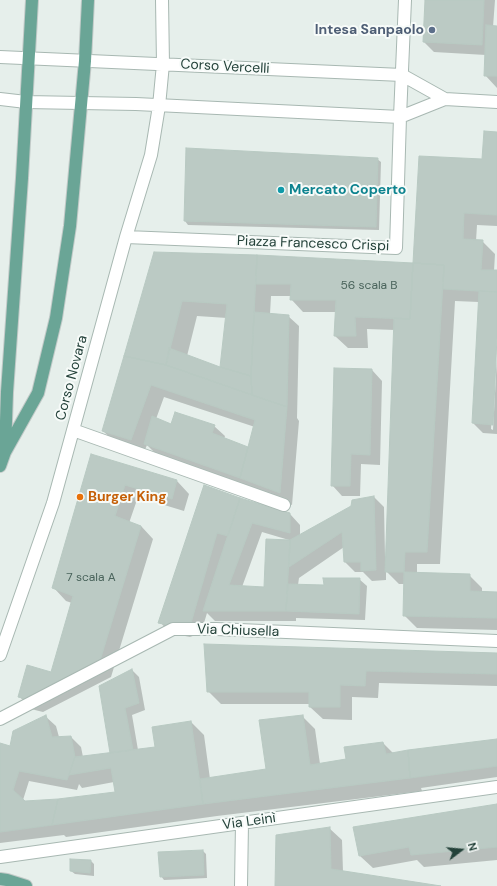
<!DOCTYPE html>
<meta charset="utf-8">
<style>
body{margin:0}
#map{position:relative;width:497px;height:886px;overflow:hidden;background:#e6efeb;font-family:"DM Sans",sans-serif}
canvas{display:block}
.north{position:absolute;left:441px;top:830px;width:40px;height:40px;-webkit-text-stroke:3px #f7fbf9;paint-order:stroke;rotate:74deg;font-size:11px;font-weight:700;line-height:16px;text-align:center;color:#24423a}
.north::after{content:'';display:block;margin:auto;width:14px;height:18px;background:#24423a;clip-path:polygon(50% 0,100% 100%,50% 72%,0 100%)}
</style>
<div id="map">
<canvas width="497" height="886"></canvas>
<div class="north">N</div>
</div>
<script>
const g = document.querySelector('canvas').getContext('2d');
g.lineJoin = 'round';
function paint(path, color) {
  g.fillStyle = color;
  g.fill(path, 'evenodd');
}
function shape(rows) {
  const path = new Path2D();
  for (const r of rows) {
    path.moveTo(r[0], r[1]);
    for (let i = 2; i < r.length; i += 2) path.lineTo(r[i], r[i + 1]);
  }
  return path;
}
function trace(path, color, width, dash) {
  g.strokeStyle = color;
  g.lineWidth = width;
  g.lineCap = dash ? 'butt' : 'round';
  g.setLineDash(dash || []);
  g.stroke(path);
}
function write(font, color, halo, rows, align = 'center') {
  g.font = font + ' "DM Sans",sans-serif';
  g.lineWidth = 4;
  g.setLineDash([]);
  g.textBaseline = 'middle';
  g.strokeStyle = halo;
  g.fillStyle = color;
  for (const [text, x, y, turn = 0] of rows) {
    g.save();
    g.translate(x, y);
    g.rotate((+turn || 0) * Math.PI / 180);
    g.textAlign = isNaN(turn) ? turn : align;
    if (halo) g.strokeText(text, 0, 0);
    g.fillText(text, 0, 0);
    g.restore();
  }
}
paint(shape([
 [426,0,495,0,493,27,497,27,497,88,485,75,486,55,434,52,424,42],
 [497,133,497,226,477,225,476,241,482,241,495,254,494,271,497,271,497,318,491,429,493,430,497,357,497,434,483,433,473,423,479,302,455,301,440,564,417,564,417,574,469,575,482,588,482,592,497,593,497,630,417,628,404,615,405,584,399,584,386,571,386,580,372,581,363,572,355,572,345,562,344,547,299,578,298,585,325,586,359,579,367,586,365,620,296,618,296,621,215,621,207,613,201,633,190,637,170,633,160,622,204,486,240,499,290,514,300,525,300,535,352,506,353,501,374,497,384,507,385,556,387,556,395,330,367,329,368,348,348,348,335,336,336,312,303,312,291,299,291,296,271,296,270,314,288,316,299,326,297,418,299,421,292,505,156,454,147,445,144,452,116,443,103,431,155,253,257,256,414,264,483,160],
 [197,316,227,318,221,368,187,356],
 [164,397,255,427,248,448,224,439,225,436,214,426,172,425,156,419],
 [262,532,289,540,289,541,265,588,242,587],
 [377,159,381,162,379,230,188,225,185,221],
 [372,370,382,381,380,465,361,464,360,496,342,496,332,485],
 [92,455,177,481,189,494,184,511,138,497,129,523,141,526,153,539,111,677,43,712,31,709,19,696,52,674,72,603,66,601,54,588],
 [497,654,497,686,379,683,378,698,352,697,352,720,323,719,310,707,310,704,221,704,208,691],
 [132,670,139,677,145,710,132,715,138,750,156,748,191,722,204,735,210,779,268,770,302,716,315,729,320,764,347,760,383,743,394,754,497,740,497,777,421,788,422,791,217,816,66,837,64,835,0,843,0,746,10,747,45,716,56,726,59,737,71,737,81,747,83,757,112,754],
 [29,781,77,790,79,784,82,788,114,782,116,793,59,800,25,802,23,800],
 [497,805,497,860,424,867,417,860,373,868,360,856],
 [329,828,342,840,343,872,434,886,276,886],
 [203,851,206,854,207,878,164,880,161,876],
 [91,861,94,864,94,876,75,874,71,871]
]), '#0003');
const building = shape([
 [425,0,484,0,482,45,423,42,425,0],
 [486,25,497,26,497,76,484,76,486,25],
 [484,131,497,132,497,215,464,213,463,239,483,240,481,270,497,270,497,292,443,289,444,265,413,263,419,156,482,159,484,131],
 [186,148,378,158,376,227,184,221,186,148],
 [154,252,257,255,251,376,220,367,227,304,182,301,166,365,124,356,154,252],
 [257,255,413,263,410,319,355,317,356,336,334,336,336,300,290,300,291,284,256,284,257,255],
 [413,263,444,265,427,552,405,552,404,572,385,572,394,318,410,319,413,263],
 [479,291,497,292,497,337,493,425,472,423,479,291],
 [254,312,289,315,287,407,252,395,251,376,254,312],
 [169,348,220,367,251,376,252,395,166,365,169,348],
 [124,356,166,365,287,407,280,493,240,478,255,420,151,385,131,440,102,431,124,356],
 [334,368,372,369,370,455,351,454,350,486,331,486,334,368],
 [175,412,215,425,212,433,248,447,240,478,144,444,152,416,171,424,175,412],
 [91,454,177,480,172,499,125,485,115,516,141,526,99,664,30,700,18,697,27,665,51,672,73,596,52,588,91,454],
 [204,485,240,498,228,536,217,533,191,623,179,627,158,623,204,485],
 [374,496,376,570,361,571,361,562,344,562,342,532,289,567,290,540,351,506,352,500,374,496],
 [240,498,290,513,290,533,252,523,229,585,264,587,266,539,290,540,286,611,203,611,240,498],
 [404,572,470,574,470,591,497,592,497,618,403,616,404,572],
 [323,578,360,578,359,614,286,611,288,584,324,585,323,578],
 [204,644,497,653,497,674,366,671,365,686,340,685,340,707,309,707,309,692,207,692,204,644],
 [132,669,139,703,125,708,133,750,110,753,99,686,132,669],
 [46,715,52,737,71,736,75,757,67,780,19,771,13,790,25,801,58,799,52,825,0,832,0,743,10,746,13,731,46,715],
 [303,715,310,765,346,759,344,747,383,742,386,754,408,750,410,778,203,804,200,779,266,769,259,720,303,715],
 [191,721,203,804,52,825,58,799,115,792,111,768,69,775,75,757,155,747,152,727,191,721],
 [497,739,497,766,410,778,408,750,497,739],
 [497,804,497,847,411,855,409,847,359,856,353,827,497,804],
 [330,827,331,869,441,886,275,886,276,835,330,827],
 [203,850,204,875,160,877,158,852,203,850],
 [70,859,91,860,90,873,70,871,70,859]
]);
paint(building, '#bbcac4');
trace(building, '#b8c9c2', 1);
const minor = shape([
 [0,57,402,75,445,99],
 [0,99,26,102,136,104,400,117,445,99,497,102],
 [126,237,396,248,400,117,405,0],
 [73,430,284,505],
 [0,655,53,503,126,237,151,155,159,106,163,64,162,0],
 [0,719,173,629,216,629,497,641],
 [0,857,497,787],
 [241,886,242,823]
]);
const major = shape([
 [5,450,7,392,22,178,32,0],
 [0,466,5,452,38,393,56,318,70,226,85,61,88,0],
 [0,879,7,880,26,886]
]);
trace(minor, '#a8b8b2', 14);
trace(major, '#c2cac8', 14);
trace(minor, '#fff', 12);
trace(major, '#6aa596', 12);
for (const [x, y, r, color] of [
 [432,30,4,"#5c6f8a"],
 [281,190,4,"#0f9aa8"],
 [80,497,4,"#e8710a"]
]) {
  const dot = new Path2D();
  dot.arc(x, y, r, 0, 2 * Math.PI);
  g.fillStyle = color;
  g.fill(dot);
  trace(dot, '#f7fbf9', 1.5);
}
write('12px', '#4a645c', null, [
 ["56 scala B",369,286],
 ["7 scala A",91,578]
]);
write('bold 14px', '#4e5e75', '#f7fbf9', [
 ["Intesa Sanpaolo",424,30]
], 'right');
write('14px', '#24423a', '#f7fbf9', [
 ["Corso Vercelli",225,67,3],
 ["Piazza Francesco Crispi",313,244,2],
 ["Corso Novara",72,378,-75],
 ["Via Chiusella",238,631,2],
 ["Via Leinì",249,822,-8]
]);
write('bold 14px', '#0d838f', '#f7fbf9', [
 ["Mercato Coperto",289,190]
], 'left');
write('bold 14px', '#c56008', '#f7fbf9', [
 ["Burger King",88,497]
], 'left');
</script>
